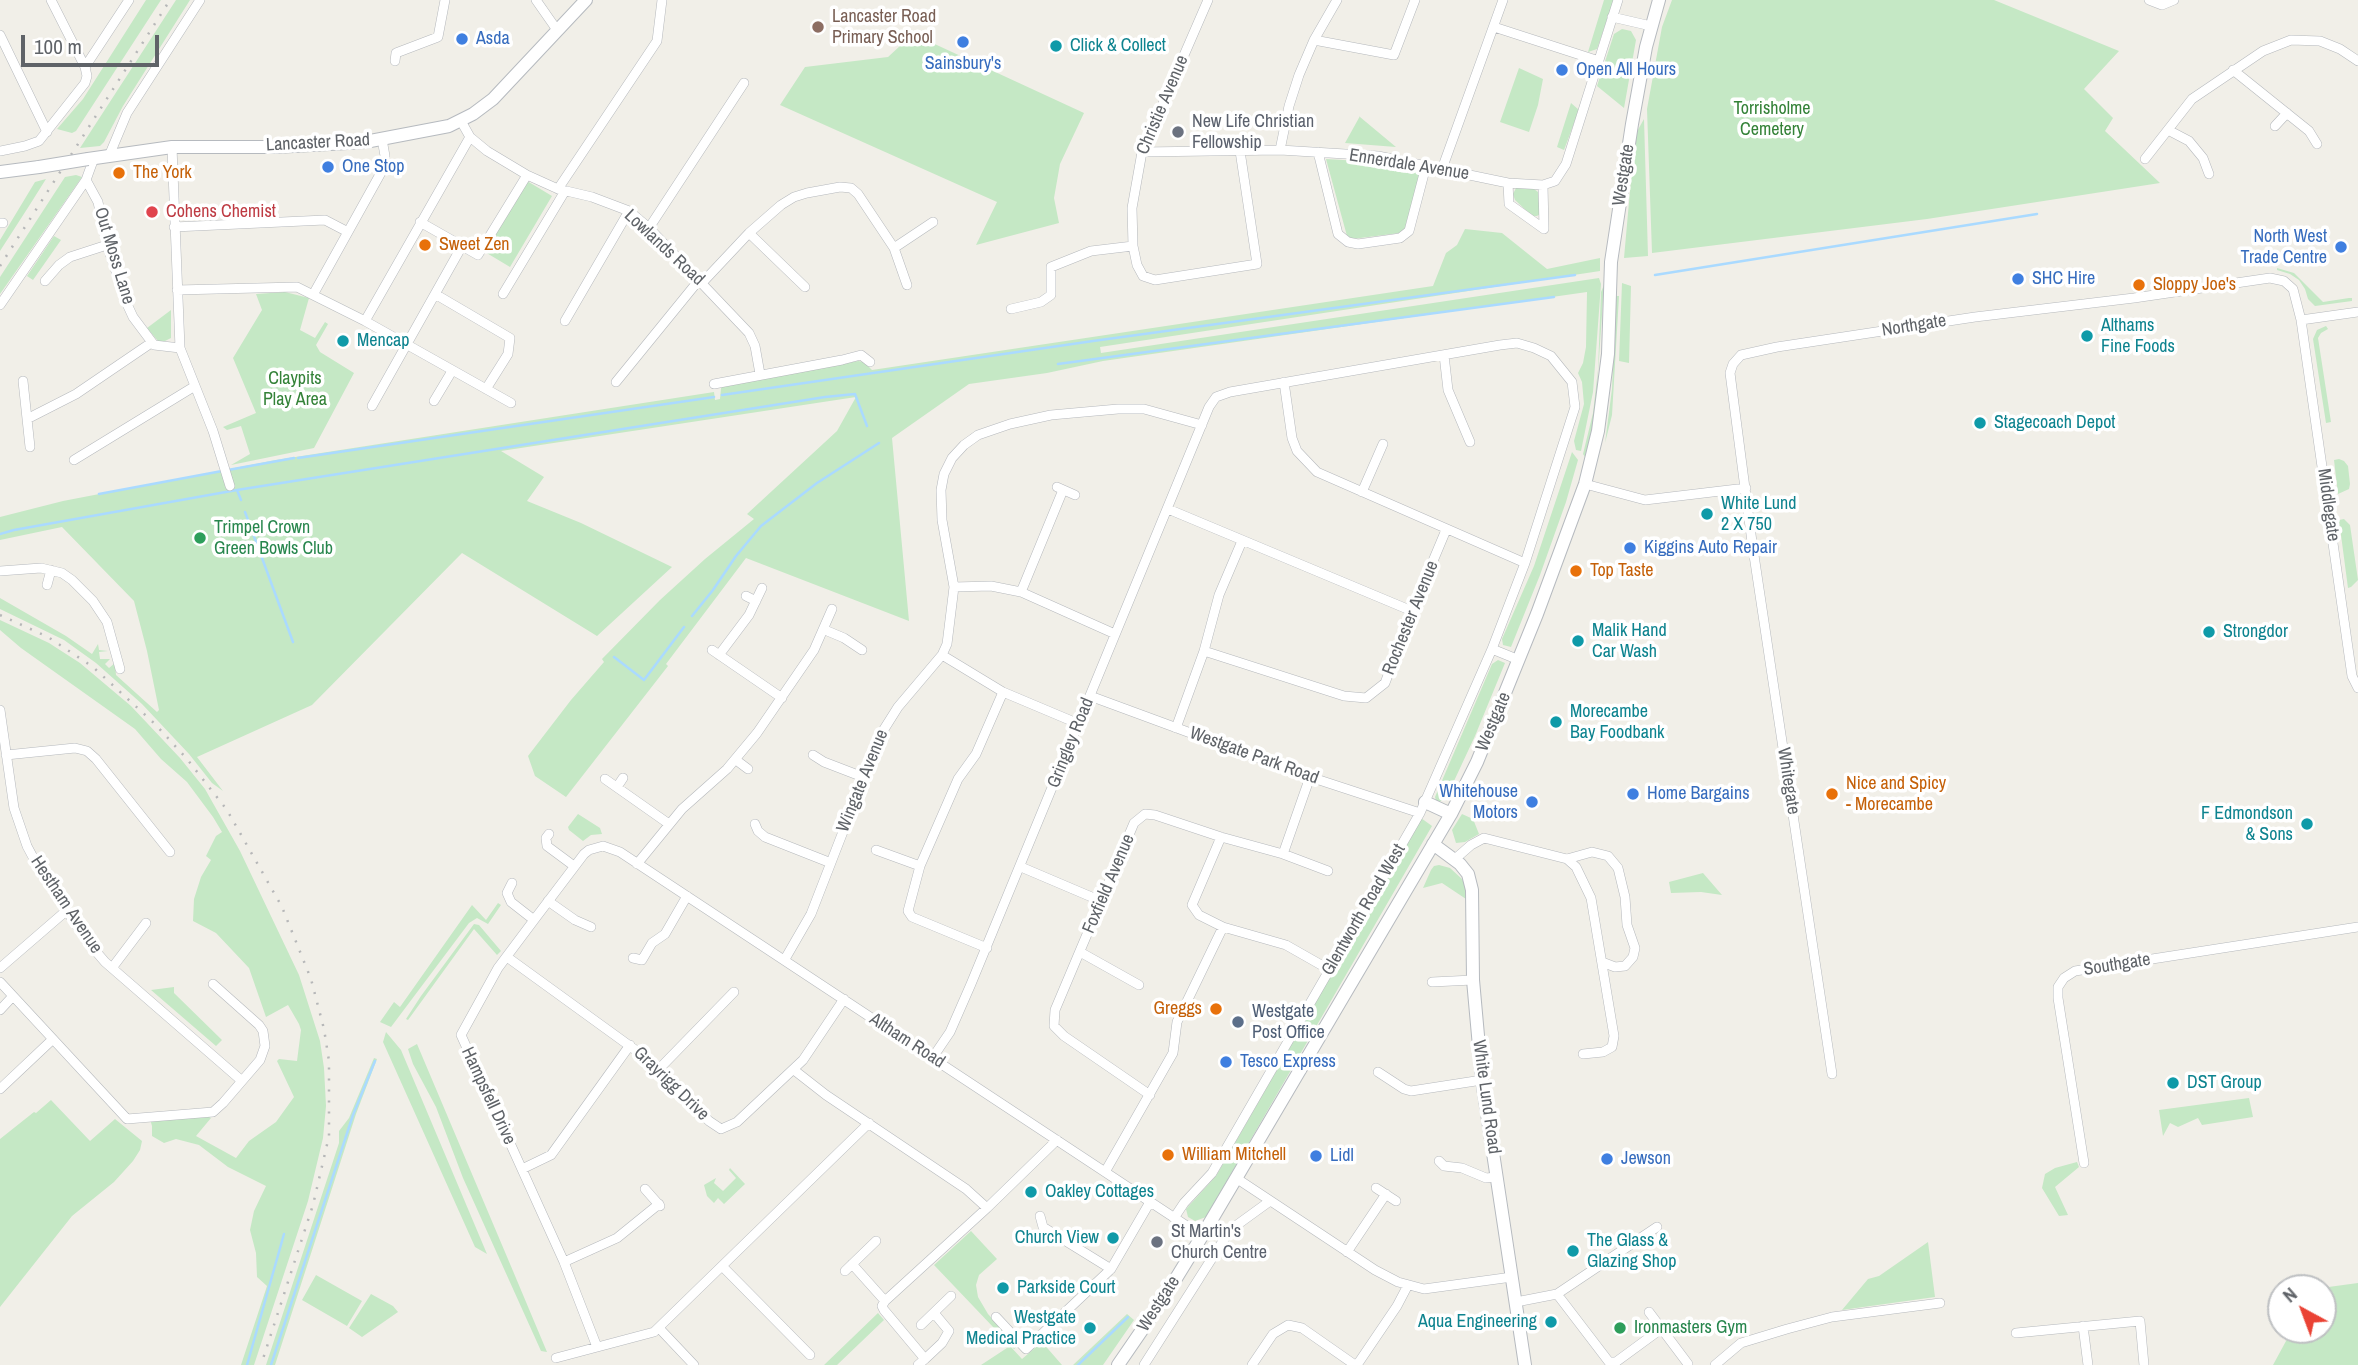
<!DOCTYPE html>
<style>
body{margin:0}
#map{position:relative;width:2358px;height:1365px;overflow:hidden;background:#f1efe8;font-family:"Archivo Narrow",sans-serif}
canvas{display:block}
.north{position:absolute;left:2267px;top:1274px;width:70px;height:70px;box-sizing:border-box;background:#fff;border:2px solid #bfc1c3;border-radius:50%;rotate:319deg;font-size:19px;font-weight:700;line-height:28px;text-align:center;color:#5f6368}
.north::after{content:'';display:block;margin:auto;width:24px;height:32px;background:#ea4335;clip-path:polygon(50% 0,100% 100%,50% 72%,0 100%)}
.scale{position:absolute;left:21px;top:35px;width:138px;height:32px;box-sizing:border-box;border:4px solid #5f6368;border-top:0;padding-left:9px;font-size:21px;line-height:24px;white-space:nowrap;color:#5f6368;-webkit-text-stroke:5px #fff;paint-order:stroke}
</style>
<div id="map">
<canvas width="2358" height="1365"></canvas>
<div class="north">N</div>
<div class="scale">100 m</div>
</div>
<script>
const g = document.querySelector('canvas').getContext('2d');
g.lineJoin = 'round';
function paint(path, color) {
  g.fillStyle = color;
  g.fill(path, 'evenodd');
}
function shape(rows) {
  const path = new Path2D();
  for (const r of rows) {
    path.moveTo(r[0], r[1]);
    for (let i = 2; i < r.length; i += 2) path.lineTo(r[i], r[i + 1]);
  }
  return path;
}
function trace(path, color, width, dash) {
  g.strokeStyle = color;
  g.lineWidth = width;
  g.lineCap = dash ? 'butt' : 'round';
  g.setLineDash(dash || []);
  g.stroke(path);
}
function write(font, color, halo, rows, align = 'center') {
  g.font = font + ' "Archivo Narrow",sans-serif';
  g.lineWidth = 7;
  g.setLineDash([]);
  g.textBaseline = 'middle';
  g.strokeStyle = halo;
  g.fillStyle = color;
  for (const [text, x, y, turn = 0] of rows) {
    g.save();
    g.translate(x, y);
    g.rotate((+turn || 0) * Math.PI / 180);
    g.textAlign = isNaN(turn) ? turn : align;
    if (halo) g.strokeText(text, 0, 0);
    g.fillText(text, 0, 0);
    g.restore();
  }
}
paint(shape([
 [146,0,161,0,76,131,72,133,57,129,83,99],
 [176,0,190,0,123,106,104,142,100,146,80,148],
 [1604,0,1614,0,1597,49,1588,52],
 [1672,0,1994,0,2119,51,2084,89,2113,118,2105,131,2160,183,1927,219,1652,253,1647,109,1662,27],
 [1622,29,1631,31,1636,40,1624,108,1597,86,1614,34],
 [913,34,1084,113,1060,164,1054,198,1059,223,976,245,997,202,780,105,805,67,888,57],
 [1519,68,1543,79,1538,105,1529,132,1500,122],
 [1571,103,1579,110,1564,150,1557,147],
 [1360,116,1360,117,1396,147,1345,143],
 [1644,119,1648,256,1624,258,1635,135],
 [1326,159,1377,162,1420,173,1405,228,1400,233,1352,239,1347,236],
 [76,175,82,177,0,294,0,277,65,177],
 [46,179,29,206,0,251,0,240,35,182],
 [527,181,552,196,510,267,485,252],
 [1517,186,1534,189,1538,192,1540,214,1537,216,1532,216,1515,200,1513,194],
 [1465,229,1502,233,1547,269,1600,258,1600,271,1100,347,1101,353,1599,278,1601,284,1593,392,1581,451,1576,450,1574,441,1584,404,1582,382,1578,373,1583,363,1586,347,1587,292,1103,361,1047,373,969,384,892,438,909,621,746,558,666,664,668,666,566,797,535,776,528,756,571,700,604,662,602,659,660,600,705,559,754,519,747,514,837,431,856,397,501,451,544,477,527,501,581,523,672,567,597,636,462,553,312,705,197,757,223,791,212,783,189,754,142,704,96,663,64,640,0,609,0,598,66,636,92,654,98,644,99,650,108,651,99,652,100,659,110,659,105,664,109,668,115,663,116,675,157,712,159,710,147,651,134,601,62,527,0,540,0,517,63,501,276,460,714,392,715,400,720,399,721,388,724,385,858,361,864,362,872,370,1433,286,1446,253,1457,245],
 [54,236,61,240,33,280,27,276],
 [2277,268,2294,273,2323,302,2349,298,2352,298,2352,301,2315,306,2308,299,2305,289,2299,280,2290,274,2277,270],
 [1622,283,1631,286,1629,363,1619,361],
 [1604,285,1595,417,1585,457,1583,454,1593,413,1598,370,1601,292],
 [285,292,309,298,300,330,315,338,325,322,328,324,316,345,320,352,354,373,314,448,231,465,250,454,241,426,227,430,223,427,256,413,233,358,262,310,256,294],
 [1616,296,1619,296,1612,415,1605,443,1612,389],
 [171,310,171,338,163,342,158,341,147,328],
 [2326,326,2328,329,2321,333,2318,338,2331,422,2326,423,2313,339,2317,330],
 [1572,452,1578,460,1566,502,1540,575,1511,647,1503,645,1502,639,1534,566],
 [2339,459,2344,461,2348,466,2350,484,2349,489,2338,494,2334,460],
 [2344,519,2350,525,2358,580,2351,587,2348,588,2339,520],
 [0,620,49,643,80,663,131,706,180,758,205,789,240,851,299,975,320,1041,324,1068,326,1106,323,1138,308,1201,254,1365,241,1365,267,1286,257,1277,256,1253,250,1230,254,1211,266,1186,228,1167,199,1145,176,1139,164,1143,152,1136,152,1126,150,1119,209,1117,211,1118,196,1136,236,1158,249,1141,276,1122,294,1097,277,1061,279,1059,297,1061,301,1030,299,1024,288,1005,266,1017,249,968,216,933,193,921,194,899,201,877,211,860,206,856,216,836,222,832,213,817,187,782,161,759,135,729,21,648,0,630],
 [1498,660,1505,663,1475,736,1447,796,1437,804,1435,797,1492,664],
 [578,814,600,828,602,834,591,835,583,841,569,830,568,827],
 [1462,814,1473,819,1479,834,1465,842,1456,843,1452,830],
 [1421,818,1432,826,1206,1217,1195,1221,1188,1217,1186,1209,1216,1176],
 [1439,865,1450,868,1462,879,1466,887,1466,899,1442,883,1423,888,1431,870,1434,866],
 [1703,873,1722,895,1701,892,1671,893,1669,882],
 [498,903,501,905,488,924,477,918,469,923,391,1027,380,1022,394,1002,400,1007,472,905,486,920],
 [474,924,479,925,501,951,497,955,474,929,408,1020,406,1019,421,996],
 [174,987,174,993,222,1040,216,1046,151,990],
 [386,1032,401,1050,487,1254,475,1247,383,1042],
 [417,1044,513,1271,547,1352,541,1351,463,1178,436,1107,413,1064,408,1049],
 [374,1058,377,1059,356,1114,275,1365,266,1365,339,1143,339,1131,349,1118],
 [2249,1098,2253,1117,2202,1125,2198,1118,2178,1127,2170,1123,2163,1136,2159,1110],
 [51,1100,90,1141,115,1119,142,1141,140,1150,133,1161,114,1182,72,1216,0,1307,0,1139,34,1112,36,1113],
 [2077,1162,2079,1167,2055,1187,2068,1215,2059,1216,2042,1188,2045,1174,2055,1168],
 [730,1168,745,1184,724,1204,718,1198,714,1203,707,1196,704,1185,716,1178,714,1183,723,1191,736,1178,729,1170],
 [971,1231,997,1259,979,1275,976,1285,978,1297,988,1314,1018,1346,1014,1349,934,1265],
 [1928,1242,1935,1297,1842,1310,1868,1279,1879,1276],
 [316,1275,362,1301,347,1326,302,1300],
 [2358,1283,2358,1365,2273,1365,2292,1330,2323,1330,2323,1288,2321,1288],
 [371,1294,393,1306,398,1312,362,1337,349,1328],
 [878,1313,884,1320,837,1365,824,1365],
 [1127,1314,1134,1320,1103,1365,1073,1365],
 [1042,1342,1062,1365,981,1365,1010,1346,1022,1359]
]), '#c5e8c5');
trace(shape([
 [1655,275,2037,214],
 [1058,364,1554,297],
 [722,395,1093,341,1575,275],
 [298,458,714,397],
 [228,470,294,458],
 [237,490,241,500],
 [99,494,222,471],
 [245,512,293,642],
 [0,534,14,530,237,490,825,397,855,394,867,426],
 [692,616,713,590,736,556,761,526,817,483,879,443],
 [614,657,644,680,684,627],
 [247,1365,284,1234],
 [271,1365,353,1115,375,1061],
 [1078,1365,1128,1317]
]), '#aadaff', 2.5);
const street = shape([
 [536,0,557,30],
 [1208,0,1142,152,1132,208,1133,246,1137,265,1143,276,1155,280,1257,264,1240,151],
 [2149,0,2162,5,2174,0],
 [1612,17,1651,26],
 [1494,27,1599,61],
 [0,35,47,132],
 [1314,40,1394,55,1415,0],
 [395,61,396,53,438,37,445,0],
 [85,67,129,0],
 [2233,70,2309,131,2317,144],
 [461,121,470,137,487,151,527,175,558,189,592,197,629,211,649,228,749,333,755,346,760,374],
 [2275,126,2287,113],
 [2168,130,2189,141,2203,158,2209,174],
 [172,147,180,348,213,431,230,486],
 [1280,150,1289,106,1299,75,1314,40,1337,0],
 [0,151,25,146,39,141,85,83,87,76,85,67,51,0],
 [1142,152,1280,150,1378,156,1508,183,1543,185,1555,181,1566,164,1618,0],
 [1318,152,1338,234,1348,242,1358,244,1400,238,1409,231,1426,166],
 [109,156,127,113,200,0],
 [2145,159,2192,99,2263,51,2291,40,2320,41,2340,49,2358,61],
 [1442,169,1503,0],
 [86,180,98,202,107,245,127,304,133,317,154,345,180,348],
 [1508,183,1509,204,1544,229],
 [1543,185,1544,229],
 [558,189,657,41,662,0],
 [420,222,478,255,527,175],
 [0,223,3,223],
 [174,227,325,220,348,232],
 [649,228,744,83],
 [749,233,805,287],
 [894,248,933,222],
 [45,281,59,265,70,257,107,245],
 [702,283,749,233,781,205,794,197,807,193,840,187,851,188,858,194,894,248,907,285],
 [177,290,297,287,365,321,511,403],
 [314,293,383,169,385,156,382,139],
 [435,294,510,338,508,354,486,389],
 [503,294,565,191],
 [0,305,86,180,94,158],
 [1011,309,1041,302,1051,295,1051,267,1091,251,1133,246],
 [2301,320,2358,312],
 [365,321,470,137],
 [565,321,629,211],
 [1444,355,1448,390,1470,442],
 [23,381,30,447],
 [616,382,699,280],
 [1284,382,1292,438,1297,451,1317,472,1525,563],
 [714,384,842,360,861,355,870,362],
 [434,401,452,371],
 [372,406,462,246],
 [27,419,76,394,151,343],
 [74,460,195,386],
 [1585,484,1645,500,1746,488],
 [1057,487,1075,495],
 [1362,492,1383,444],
 [1168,509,1412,611],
 [0,571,41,568,62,573,72,580,93,601,107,622,120,669],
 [47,585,51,570],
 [954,587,991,586,1021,592,1115,634],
 [1021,592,1063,490],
 [746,596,756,601],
 [825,630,844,638,862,650],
 [1492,649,1519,660],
 [712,650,782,698],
 [1204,651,1344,696,1366,698,1385,683,1412,611,1446,530],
 [719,655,749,615,762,588],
 [942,655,1003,692,1079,724],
 [1090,696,1310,777,1420,813],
 [0,710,14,808,27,846,42,874,87,941,105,962,242,1081],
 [1176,728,1204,651,1219,595,1242,541],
 [6,755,75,748,87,751,96,759,170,852],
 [813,755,824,762,863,777],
 [736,760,748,769],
 [605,779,669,824],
 [617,787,623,778],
 [755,824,758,831,765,837,831,863],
 [549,834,546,838,547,846,574,866],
 [1221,837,1192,905,1199,915,1223,927,1286,945,1330,970],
 [876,850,920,866],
 [1283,854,1310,777],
 [1455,859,1471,845,1484,838,1567,859,1576,867,1591,898,1614,1036,1612,1047,1603,1052,1583,1054],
 [1567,859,1592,852,1608,856,1618,868,1625,897,1627,925,1635,948,1633,957,1625,966,1615,967,1602,962],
 [637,864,682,809,727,769,757,733,814,650,832,609],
 [1021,867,1101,901],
 [512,883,507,893,511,902,534,920],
 [548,901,575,920,591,927],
 [987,948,912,917,908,911,920,866,958,779,976,754,1003,692],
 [1080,952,1139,985],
 [507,957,645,1057,709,1121,721,1129,737,1122,803,1060,844,999],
 [633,958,642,960,652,943,665,934,687,896],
 [785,959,811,914,881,734,898,707,942,655,947,644,954,587,942,520,941,490,944,474,952,458,964,445,978,435,1010,424,1051,415,1118,409,1144,409,1202,425],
 [0,968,66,911],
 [112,968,146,923],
 [0,982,127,1119,213,1112,223,1103,260,1060,265,1046,263,1031,259,1025,213,984],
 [1432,982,1473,980],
 [0,1010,13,996],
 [933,1057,950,1032,971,984,1209,407,1216,397,1230,392,1500,345,1517,343,1534,348,1551,356,1572,382,1575,407,1525,563,1492,649,1420,813,1212,1173,1184,1203,1174,1218],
 [659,1069,734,992],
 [794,1070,826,1095,966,1189,987,1208],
 [1378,1072,1404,1089,1411,1091,1482,1080],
 [1832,1074,1752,542,1730,373,1733,364,1741,355,1777,347,1975,317,2134,298,2270,278,2284,281,2293,289,2301,320,2352,676,2358,688],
 [0,1089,53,1039],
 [1150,1095,1064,1036,1054,1026,1055,1010,1134,823,1145,814,1155,815,1221,837,1283,854,1328,871],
 [1439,1161,1444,1166,1462,1168,1486,1178,1497,1177],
 [2084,1163,2058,998,2058,987,2064,978,2075,971,2358,927],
 [522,1169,551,1155,630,1045],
 [1105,1172,1173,1053,1177,1022,1223,927],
 [1236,1178,1375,1270,1398,1282,1424,1289,1512,1277],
 [1376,1188,1396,1201],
 [645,1189,660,1206],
 [1040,1216,1043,1227,1111,1269],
 [1347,1252,1386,1194],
 [564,1262,617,1238,659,1204],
 [852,1264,885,1301],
 [722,1266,810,1355],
 [845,1271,876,1241],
 [1557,1294,1609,1362,1616,1362,1661,1329],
 [885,1301,987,1208,1057,1140],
 [885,1301,882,1306,884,1310,925,1359,918,1365],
 [1516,1302,1557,1294,1657,1227],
 [1649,1312,1688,1364],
 [996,1317,1026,1349,1111,1269,1150,1202],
 [921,1325,951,1296],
 [2083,1326,2088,1365],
 [659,1328,694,1365],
 [2016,1333,2140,1321,2144,1365],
 [597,1347,564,1262,461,1035,498,968,534,920,584,854,589,850,603,846,620,852,1202,1236],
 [556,1358,654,1332,869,1123],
 [925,1359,942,1343,949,1331,934,1313],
 [1144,1365,1230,1230,1270,1201],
 [1252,1365,1273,1334,1288,1325,1302,1328,1355,1365],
 [1357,1365,1397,1306,1408,1285],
 [1715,1365,1741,1343,1787,1329,1832,1317,1940,1303]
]);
const secondary = shape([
 [88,159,172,147,276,147,365,142,449,126,473,114,493,99,586,0],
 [0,172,39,167],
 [1425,802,1451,814],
 [1433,844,1460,864,1468,874,1472,890,1473,980,1482,1080,1525,1365],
 [1118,1365,1164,1298,1202,1236,1451,814,1477,762,1537,614,1585,484,1598,431,1608,354,1611,262,1632,124,1646,47,1659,0]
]);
trace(street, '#b5b8bc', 10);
trace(secondary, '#b6babf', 14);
trace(street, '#fff', 9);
trace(secondary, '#fff', 12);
trace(shape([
 [0,266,170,0],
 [0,615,48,637,93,667,155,724,187,759,227,810,282,907,311,979,324,1029,329,1061,329,1136,313,1205,261,1365]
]), '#b6b7b8', 2.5, [2, 9]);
const secondaryBridge = shape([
 [39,167,88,159]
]);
trace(secondaryBridge, '#b6babf', 14, []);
trace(secondaryBridge, '#fff', 12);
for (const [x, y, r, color] of [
 [818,27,7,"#8d6e63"],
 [462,39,7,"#3f7fe0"],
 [963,42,7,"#3f7fe0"],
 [1056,46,7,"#0f9aa8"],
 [1562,70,7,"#3f7fe0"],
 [1178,132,7,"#6b7280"],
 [328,167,7,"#3f7fe0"],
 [119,173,7,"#e8710a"],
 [152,212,7,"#e0444e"],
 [425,245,7,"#e8710a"],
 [2341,247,7,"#3f7fe0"],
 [2018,279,7,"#3f7fe0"],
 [2139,285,7,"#e8710a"],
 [2087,336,7,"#0f9aa8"],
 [343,341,7,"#0f9aa8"],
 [1980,423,7,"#0f9aa8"],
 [1707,514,7,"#0f9aa8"],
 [200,538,7,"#2e9e5b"],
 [1630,548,7,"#3f7fe0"],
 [1576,571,7,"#e8710a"],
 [2209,632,7,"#0f9aa8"],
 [1578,641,7,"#0f9aa8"],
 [1556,722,7,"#0f9aa8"],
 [1633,794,7,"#3f7fe0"],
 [1832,794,7,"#e8710a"],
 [1532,802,7,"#3f7fe0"],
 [2307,824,7,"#0f9aa8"],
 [1216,1009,7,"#e8710a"],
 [1238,1022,7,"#5c6f8a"],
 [1226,1062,7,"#3f7fe0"],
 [2173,1083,7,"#0f9aa8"],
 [1168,1155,7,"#e8710a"],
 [1316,1156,7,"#3f7fe0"],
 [1607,1159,7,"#3f7fe0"],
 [1031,1192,7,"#0f9aa8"],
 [1113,1238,7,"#0f9aa8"],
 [1157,1242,7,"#6b7280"],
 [1573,1251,7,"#0f9aa8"],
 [1003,1288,7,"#0f9aa8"],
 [1551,1322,7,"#0f9aa8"],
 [1090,1328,7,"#0f9aa8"],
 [1620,1328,7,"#2e9e5b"]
]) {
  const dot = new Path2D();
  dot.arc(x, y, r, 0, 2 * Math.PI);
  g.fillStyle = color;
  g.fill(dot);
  trace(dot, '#fff', 2.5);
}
write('18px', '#785e54', '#fff', [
 ["Lancaster Road",832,17],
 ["Primary School",832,38]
], 'left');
write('18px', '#366cbe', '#fff', [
 ["Asda",476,39],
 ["Sainsbury's",963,64,"center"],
 ["Open All Hours",1576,70],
 ["One Stop",342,167],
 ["North West",2327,237,"right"],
 ["Trade Centre",2327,258,"right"],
 ["SHC Hire",2032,279],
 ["Kiggins Auto Repair",1644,548],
 ["Whitehouse",1518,792,"right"],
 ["Motors",1518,813,"right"],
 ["Home Bargains",1647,794],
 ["Tesco Express",1240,1062],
 ["Lidl",1330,1156],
 ["Jewson",1621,1159]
], 'left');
write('18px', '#0d838f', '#fff', [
 ["Click & Collect",1070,46],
 ["Althams",2101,326],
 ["Fine Foods",2101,347],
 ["Mencap",357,341],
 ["Stagecoach Depot",1994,423],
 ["White Lund",1721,504],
 ["2 X 750",1721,525],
 ["Malik Hand",1592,631],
 ["Car Wash",1592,652],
 ["Strongdor",2223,632],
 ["Morecambe",1570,712],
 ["Bay Foodbank",1570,733],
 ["F Edmondson",2293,814,"right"],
 ["& Sons",2293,835,"right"],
 ["DST Group",2187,1083],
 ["Oakley Cottages",1045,1192],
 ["Church View",1099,1238,"right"],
 ["The Glass &",1587,1241],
 ["Glazing Shop",1587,1262],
 ["Parkside Court",1017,1288],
 ["Westgate",1076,1318,"right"],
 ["Medical Practice",1076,1339,"right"],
 ["Aqua Engineering",1537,1322,"right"]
], 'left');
write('18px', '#5f6368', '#fff', [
 ["Christie Avenue",1163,105,-67],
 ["Lancaster Road",318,143,-3],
 ["Ennerdale Avenue",1409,165,9],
 ["Westgate",1624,175,-81],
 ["Lowlands Road",664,248,43],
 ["Out Moss Lane",114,256,73],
 ["Northgate",1914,326,-9],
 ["Middlegate",2328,505,82],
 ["Rochester Avenue",1411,618,-68],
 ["Westgate",1494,722,-67],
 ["Gringley Road",1071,743,-68],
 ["Westgate Park Road",1254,756,20],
 ["Wingate Avenue",863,781,-68],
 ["Whitegate",1788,781,81],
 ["Foxfield Avenue",1109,884,-67],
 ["Hestham Avenue",66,905,56],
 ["Glentworth Road West",1364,910,-60],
 ["Southgate",2117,965,-9],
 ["Altham Road",907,1041,33],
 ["Grayrigg Drive",671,1084,44],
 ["Hampsfell Drive",488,1096,65],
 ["White Lund Road",1486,1097,82],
 ["Westgate",1159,1304,-57]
]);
write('18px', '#348238', '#fff', [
 ["Torrisholme",1772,109],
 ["Cemetery",1772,130],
 ["Claypits",295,379],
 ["Play Area",295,400]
]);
write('18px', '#5b616d', '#fff', [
 ["New Life Christian",1192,122],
 ["Fellowship",1192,143],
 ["St Martin's",1171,1232],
 ["Church Centre",1171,1253]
], 'left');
write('18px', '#c56008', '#fff', [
 ["The York",133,173],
 ["Sweet Zen",439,245],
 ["Sloppy Joe's",2153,285],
 ["Top Taste",1590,571],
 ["Nice and Spicy",1846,784],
 ["- Morecambe",1846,805],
 ["Greggs",1202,1009,"right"],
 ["William Mitchell",1182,1155]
], 'left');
write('18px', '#be3a42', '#fff', [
 ["Cohens Chemist",166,212]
], 'left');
write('18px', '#27864d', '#fff', [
 ["Trimpel Crown",214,528],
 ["Green Bowls Club",214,549],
 ["Ironmasters Gym",1634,1328]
], 'left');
write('18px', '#4e5e75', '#fff', [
 ["Westgate",1252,1012],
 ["Post Office",1252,1033]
], 'left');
</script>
